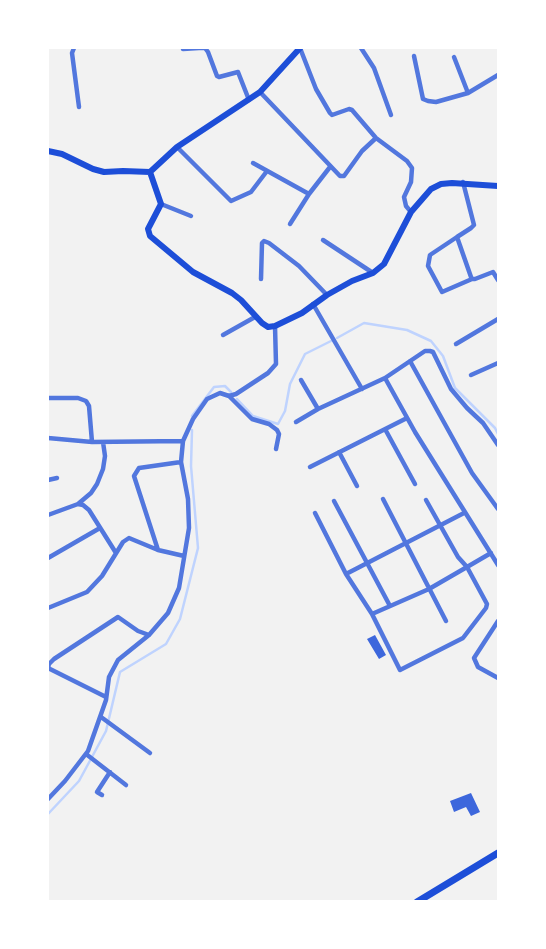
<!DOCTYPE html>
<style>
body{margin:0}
#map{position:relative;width:546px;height:949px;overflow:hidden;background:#f2f2f2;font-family:"Work Sans",sans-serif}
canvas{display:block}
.frame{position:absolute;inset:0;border:49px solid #fff;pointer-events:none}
</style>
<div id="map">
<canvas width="546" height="949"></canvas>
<div class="frame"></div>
</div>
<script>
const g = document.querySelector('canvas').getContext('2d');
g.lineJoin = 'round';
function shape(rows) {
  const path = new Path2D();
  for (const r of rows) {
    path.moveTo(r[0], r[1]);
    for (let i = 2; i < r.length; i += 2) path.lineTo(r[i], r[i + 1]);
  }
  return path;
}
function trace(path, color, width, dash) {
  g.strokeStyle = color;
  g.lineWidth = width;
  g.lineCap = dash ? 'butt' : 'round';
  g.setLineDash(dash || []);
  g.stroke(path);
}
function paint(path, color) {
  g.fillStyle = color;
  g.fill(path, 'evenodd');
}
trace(shape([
 [337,338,364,323,407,330,431,341,443,356,455,388,495,428,498,434],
 [237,399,253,416,278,424,285,411,290,384,305,354,331,341],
 [192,416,214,387,225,386,231,392],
 [48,814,79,781,106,731,120,672,166,644,180,619,198,548,191,466,192,430]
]), '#bfd3fe', 2.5);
paint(shape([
 [375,635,386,655,379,659,367,639],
 [471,793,480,812,471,816,466,807,454,812,450,801]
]), '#3d67dc');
trace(shape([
 [74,48,72,53,79,107],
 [200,48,205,48,208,52,217,76,219,77,238,72,249,100],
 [300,48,316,89,330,113,332,115,349,109,352,110,376,138,407,161,412,168,411,182,404,197,406,206,411,212],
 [361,48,374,68,391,115],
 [183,49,199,48],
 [414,56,423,99,428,101,436,102,468,93,498,75],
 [454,57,468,93],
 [260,92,340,176,344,176,362,151,376,138],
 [177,147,231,201,251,192,267,171],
 [253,163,309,194],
 [463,182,474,225,471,228,457,237,471,277,472,279,475,279,493,272,498,280],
 [161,204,191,216],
 [290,224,309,194,330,167],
 [457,237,430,255,428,266,442,292,472,279],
 [323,240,373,273],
 [261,279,262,243,264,241,269,243,299,266,327,295],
 [313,304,362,389],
 [223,335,255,317],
 [456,344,498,319],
 [410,361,472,473,498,509],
 [471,375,498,363],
 [385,378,415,432,498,565],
 [301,380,318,409],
 [229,396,252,419,269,424,277,430,279,434,276,449],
 [48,398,78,398,86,401,89,406,92,442],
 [296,422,318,409,385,378,425,351,430,351,433,352,451,389,467,408,483,423,498,445],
 [385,429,415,484],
 [48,438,92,442,183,441,193,419,207,399,220,393,229,396,236,394,268,373,276,364,275,326],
 [339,452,357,486],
 [310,467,407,418],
 [48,480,57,478],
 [383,499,446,621],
 [426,500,458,557,467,567,491,553],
 [334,501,390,606],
 [78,504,91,493,97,484,103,469,105,456,103,442],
 [315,513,346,574,464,513],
 [48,515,78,504,83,505,89,510,116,553],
 [158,550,134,476,139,468,181,462],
 [48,558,100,528],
 [346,574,372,614,400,670,463,638,486,608,487,604,467,567,429,589,372,614],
 [48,608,87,592,102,576,123,542,129,538,158,550,184,556],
 [498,678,478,667,474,658,498,621],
 [106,697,50,669,48,667,49,664,54,659,118,617,138,631,149,635],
 [101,717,150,753],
 [86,754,126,785],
 [102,795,97,792,110,772],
 [48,799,65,781,88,751,106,700,109,677,118,660,149,635,168,613,179,588,189,528,188,499,181,462,183,441]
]), '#5277de', 4.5);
trace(shape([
 [48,151,62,154,93,169,104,172,123,171,150,172,177,147,260,92,300,48],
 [150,172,161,204,148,229,150,236,193,272,232,293,241,300,262,323,268,327,275,326,302,313,327,295,352,281,373,273,384,264,411,212,431,189,441,184,452,183,498,186]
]), '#1d4ed8', 6);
trace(shape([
 [417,902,498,853]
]), '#1d4ed8', 7);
</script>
